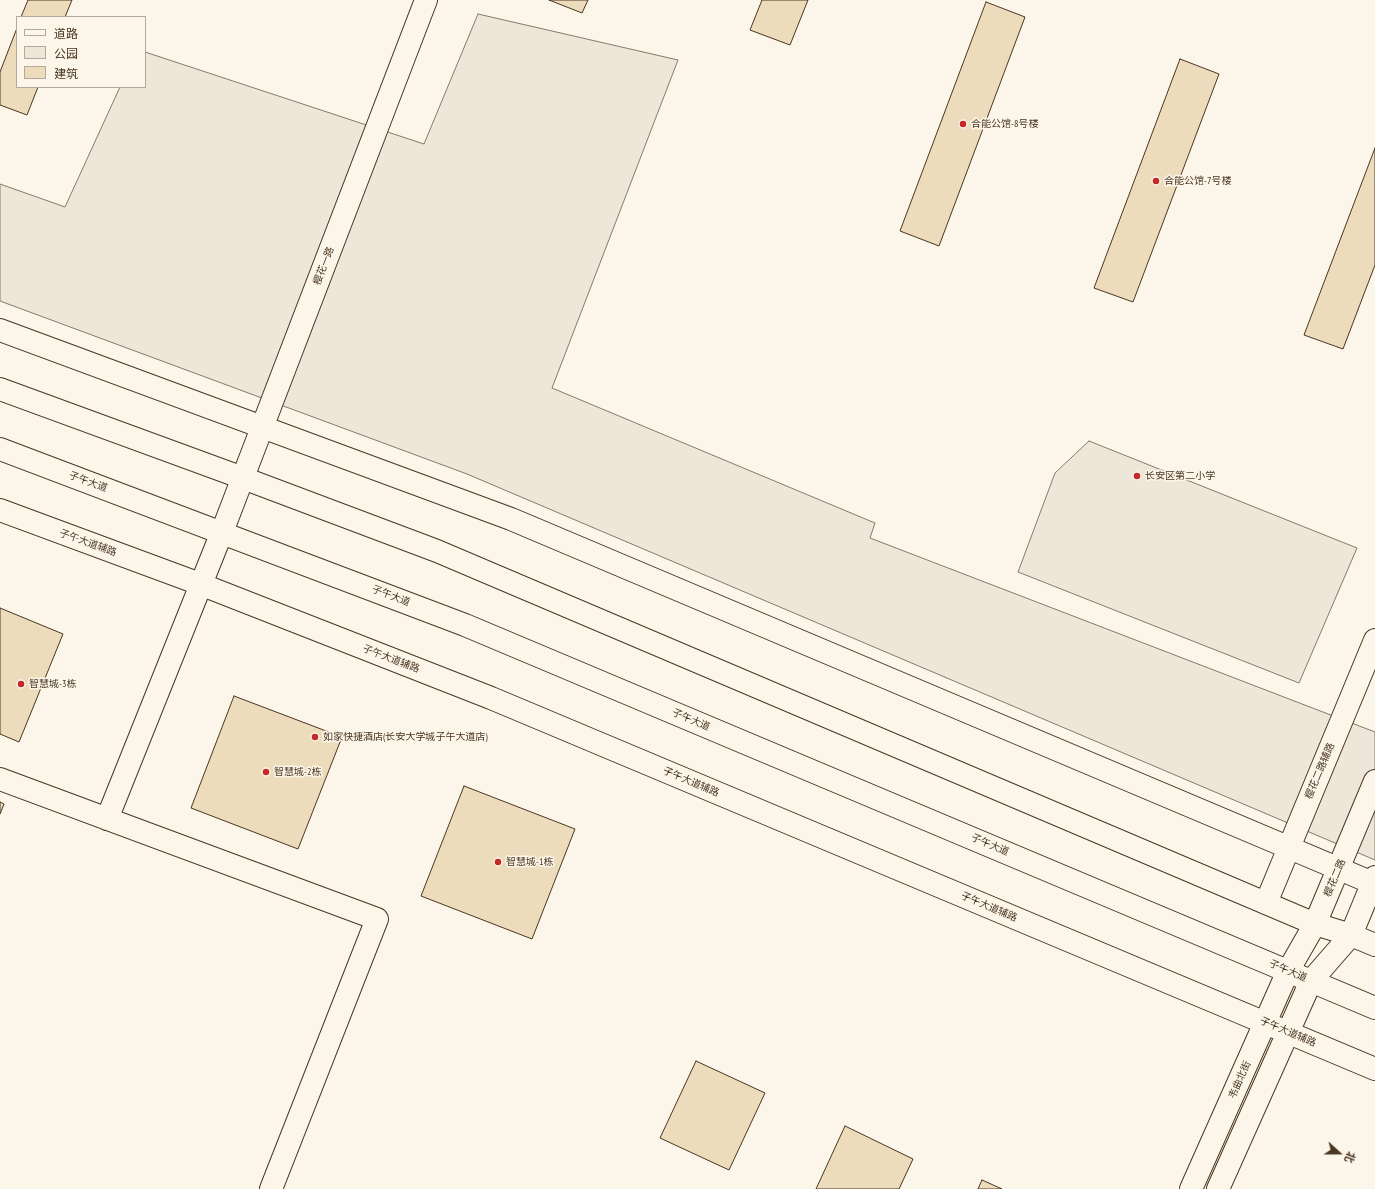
<!DOCTYPE html>
<meta charset="utf-8">
<style>
body{margin:0}
#map{position:relative;width:1375px;height:1189px;overflow:hidden;background:#fbf6e9;font-family:"PT Sans Narrow","Noto Sans SC",sans-serif}
canvas{display:block}
.legend{position:absolute;left:16px;top:16px;width:130px;height:72px;box-sizing:border-box;background:#fbf6e9;border:1px solid #b4a999;margin:0;padding:5px 7px;list-style:none;font-size:12px;color:#4a3520}
.legend li{display:flex;align-items:center;gap:8px;height:20px}
.legend b{width:20px;border:1px solid #b4a999}
.north{position:absolute;left:1319px;top:1133px;width:40px;height:40px;-webkit-text-stroke:3px #fbf6e9;paint-order:stroke;rotate:111deg;font-size:11px;font-weight:700;line-height:16px;text-align:center;color:#4a3520}
.north::after{content:'';display:block;margin:auto;width:14px;height:18px;background:#4a3520;clip-path:polygon(50% 0,100% 100%,50% 72%,0 100%)}
</style>
<div id="map">
<canvas width="1375" height="1189"></canvas>
<ul class="legend">
<li><b style="height:5px;background:#fbf6e9"></b>道路</li>
<li><b style="height:11px;background:#ede6d9"></b>公园</li>
<li><b style="height:11px;background:#ecdcbc"></b>建筑</li>
</ul>
<div class="north">北</div>
</div>
<script>
const g = document.querySelector('canvas').getContext('2d');
g.lineJoin = 'round';
function paint(path, color) {
  g.fillStyle = color;
  g.fill(path, 'evenodd');
}
function shape(rows) {
  const path = new Path2D();
  for (const r of rows) {
    path.moveTo(r[0], r[1]);
    for (let i = 2; i < r.length; i += 2) path.lineTo(r[i], r[i + 1]);
  }
  return path;
}
function trace(path, color, width, dash) {
  g.strokeStyle = color;
  g.lineWidth = width;
  g.lineCap = dash ? 'butt' : 'round';
  g.setLineDash(dash || []);
  g.stroke(path);
}
function write(font, color, halo, rows, align = 'center') {
  g.font = font + ' "PT Sans Narrow","Noto Sans SC",sans-serif';
  g.lineWidth = 3;
  g.setLineDash([]);
  g.textBaseline = 'middle';
  g.strokeStyle = halo;
  g.fillStyle = color;
  for (const [text, x, y, turn = 0] of rows) {
    g.save();
    g.translate(x, y);
    g.rotate((+turn || 0) * Math.PI / 180);
    g.textAlign = isNaN(turn) ? turn : align;
    if (halo) g.strokeText(text, 0, 0);
    g.fillText(text, 0, 0);
    g.restore();
  }
}
const green = shape([
 [478,14,678,60,552,388,875,523,870,538,1375,732,1375,860,467,474,0,301,0,184,65,207,120,87,145,87,145,52,424,144,478,14],
 [1089,441,1357,548,1299,683,1018,572,1055,473,1089,441]
]);
paint(green, '#ede6d9');
trace(green, '#887966', 1);
const building = shape([
 [28,0,72,0,65,17,21,17,28,0],
 [549,0,588,0,582,13,549,0],
 [762,0,808,0,790,45,750,30,762,0],
 [986,2,1025,17,939,246,900,231,986,2],
 [17,28,17,87,38,87,27,115,0,105,0,72,17,28],
 [1180,59,1219,74,1133,302,1094,288,1180,59],
 [1375,148,1375,265,1343,349,1304,335,1375,148],
 [0,608,63,634,19,742,0,734,0,608],
 [234,696,342,737,298,849,191,808,234,696],
 [464,786,575,829,532,939,421,896,464,786],
 [0,802,4,804,0,814,0,802],
 [696,1061,765,1093,729,1170,660,1138,696,1061],
 [845,1126,913,1159,899,1189,816,1189,845,1126],
 [982,1180,1002,1189,978,1189,982,1180]
]);
paint(building, '#ecdcbc');
trace(building, '#4a3520', 1);
const minor = shape([
 [0,330,511,519,1375,884],
 [0,510,200,584,491,698,1375,1069],
 [0,779,377,919,271,1189],
 [107,819,222,532],
 [1266,903,1375,640]
]);
const tertiary = shape([
 [222,532,426,0]
]);
const secondary = shape([
 [1191,1189,1288,971,1315,924,1375,781],
 [1218,1189,1311,981,1351,935,1375,877]
]);
const primary = shape([
 [0,389,243,478,437,551,1315,924,1351,935,1375,945],
 [0,449,465,625,1375,1008]
]);
trace(minor, '#4a3520', 24);
trace(tertiary, '#4a3520', 24);
trace(secondary, '#4a3520', 24);
trace(primary, '#4a3520', 24);
trace(minor, '#fbf6e9', 22);
trace(tertiary, '#fbf6e9', 22);
trace(secondary, '#fbf6e9', 22);
trace(primary, '#fbf6e9', 22);
for (const [x, y, r, color] of [
 [963,124,4,"#c62828"],
 [1156,181,4,"#c62828"],
 [1137,476,4,"#c62828"],
 [21,684,4,"#c62828"],
 [315,737,4,"#c62828"],
 [266,772,4,"#c62828"],
 [498,862,4,"#c62828"]
]) {
  const dot = new Path2D();
  dot.arc(x, y, r, 0, 2 * Math.PI);
  g.fillStyle = color;
  g.fill(dot);
  trace(dot, '#fbf6e9', 1.5);
}
write('10px', '#4a3520', '#fbf6e9', [
 ["合能公馆-8号楼",971,124],
 ["合能公馆-7号楼",1164,181],
 ["长安区第二小学",1145,476],
 ["智慧城-3栋",29,684],
 ["如家快捷酒店(长安大学城子午大道店)",323,737],
 ["智慧城-2栋",274,772],
 ["智慧城-1栋",506,862]
], 'left');
write('10px', '#4a3520', '#fbf6e9', [
 ["樱花一路",324,266,-69],
 ["子午大道",88,482,20],
 ["子午大道辅路",88,543,20],
 ["子午大道",391,596,21],
 ["子午大道辅路",391,659,21],
 ["子午大道",691,720,23],
 ["樱花二路辅路",1320,771,-67],
 ["子午大道辅路",691,782,23],
 ["子午大道",990,845,23],
 ["樱花二路",1335,878,-67],
 ["子午大道辅路",989,907,23],
 ["子午大道",1288,971,23],
 ["子午大道辅路",1288,1032,23],
 ["韦曲北街",1240,1080,-66]
]);
</script>
